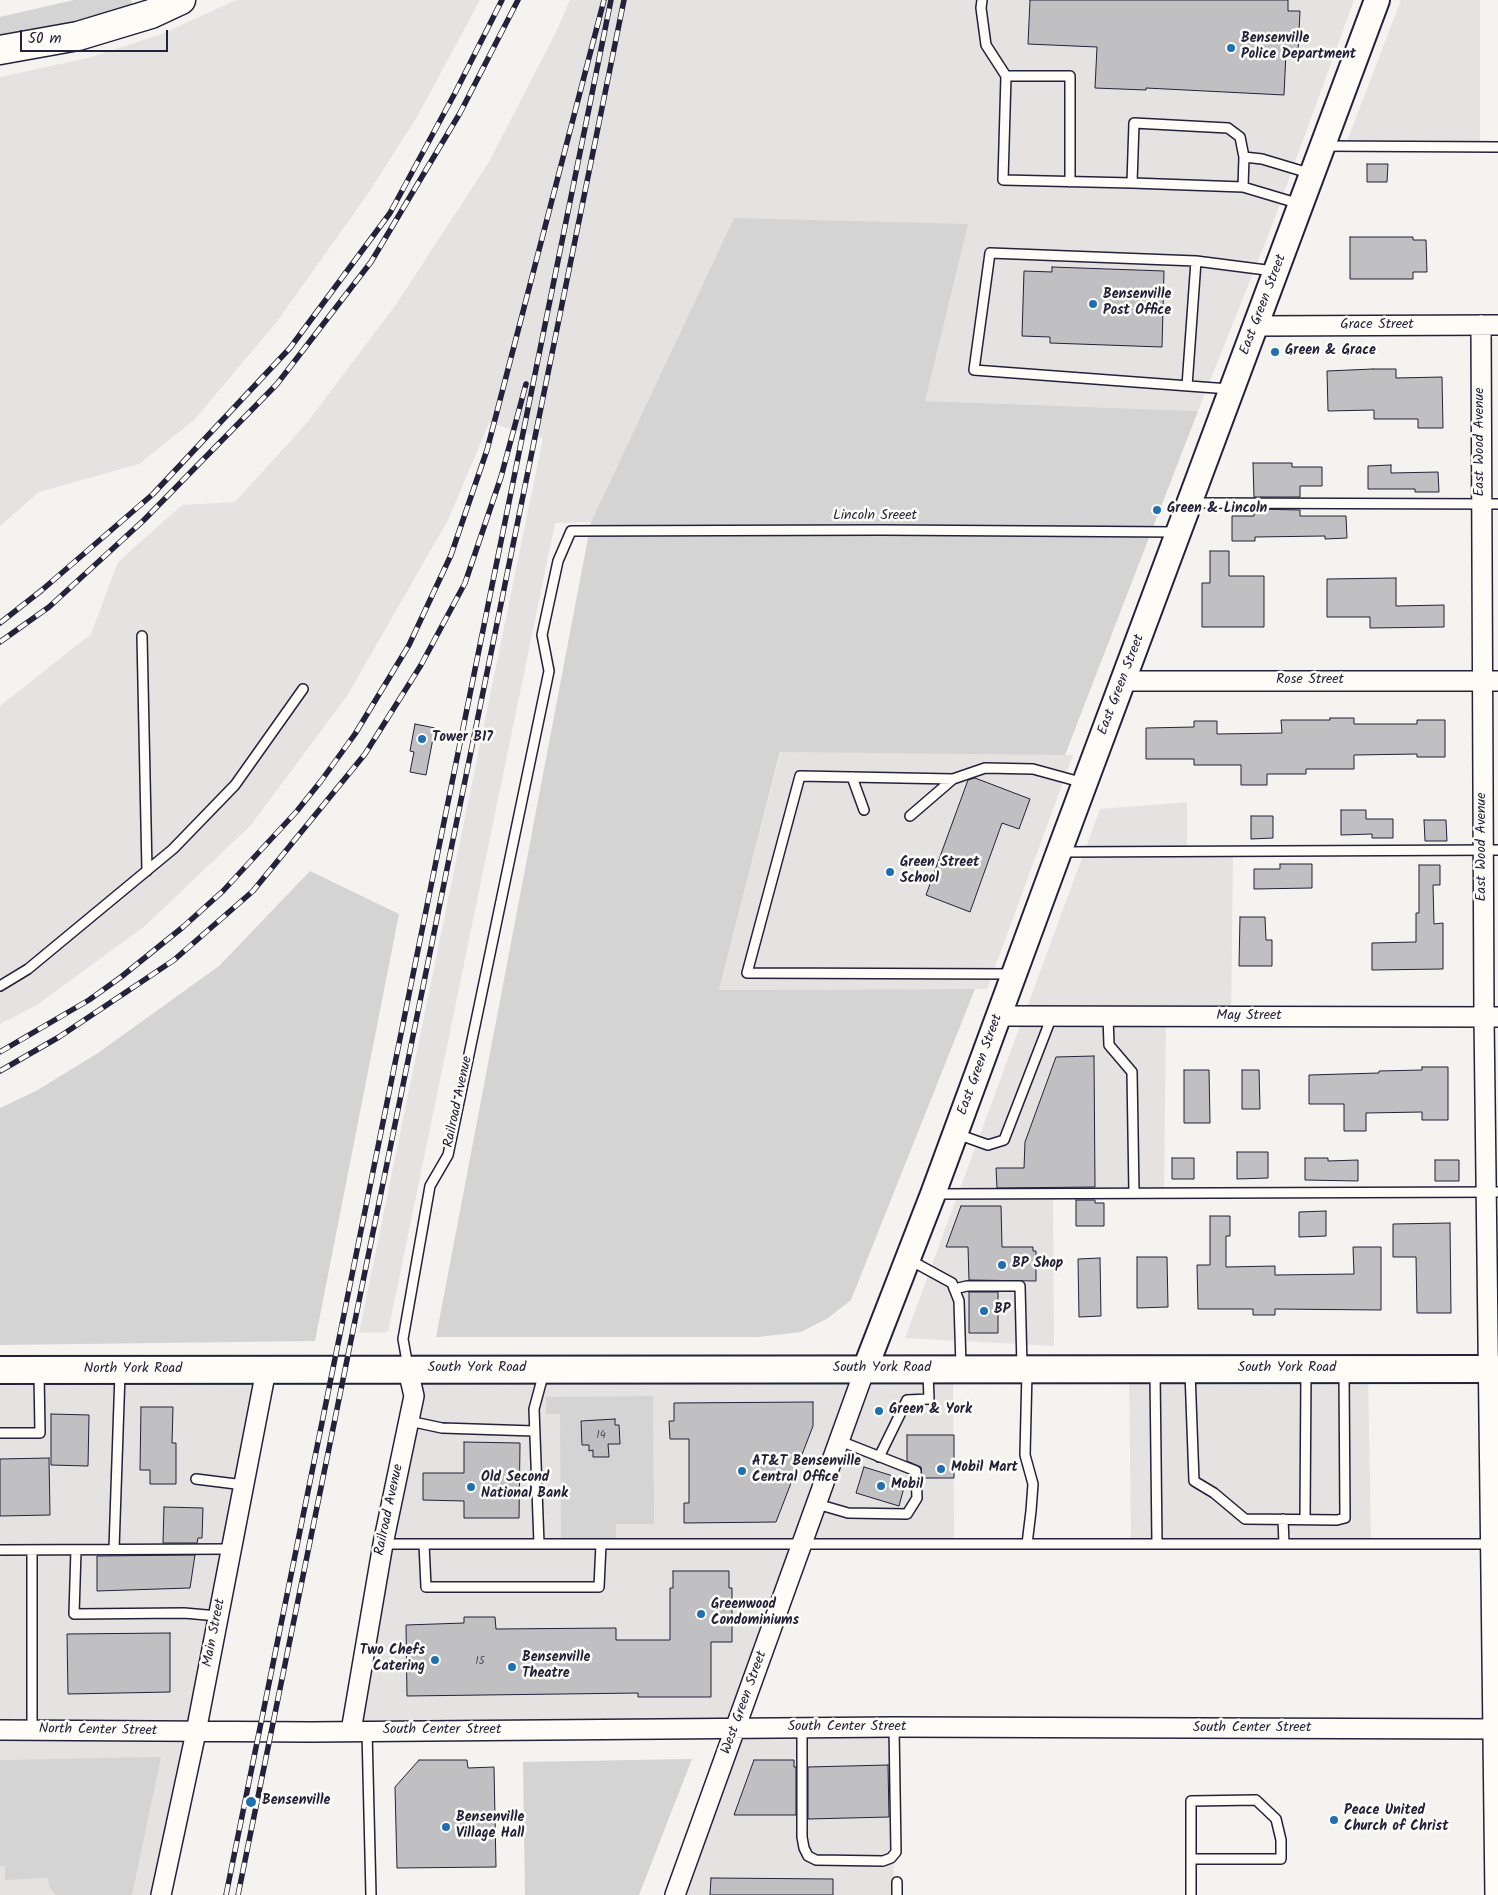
<!DOCTYPE html>
<style>
body{margin:0}
#map{position:relative;width:1498px;height:1895px;overflow:hidden;background:#f4f3ef;font-family:Kalam,sans-serif}
canvas{display:block}
.scale{position:absolute;left:20px;top:30px;width:148px;height:22px;box-sizing:border-box;border:2px solid #22223b;border-top:0;padding-left:6px;font-size:15px;line-height:18px;white-space:nowrap;color:#22223b;-webkit-text-stroke:4px #fdfcf7;paint-order:stroke}
</style>
<div id="map">
<canvas width="1498" height="1895"></canvas>
<div class="scale">50 m</div>
</div>
<script>
const g = document.querySelector('canvas').getContext('2d');
g.lineJoin = 'round';
function paint(path, color) {
  g.fillStyle = color;
  g.fill(path, 'evenodd');
}
function shape(rows) {
  const path = new Path2D();
  for (const r of rows) {
    path.moveTo(r[0], r[1]);
    for (let i = 2; i < r.length; i += 2) path.lineTo(r[i], r[i + 1]);
  }
  return path;
}
function trace(path, color, width, dash) {
  g.strokeStyle = color;
  g.lineWidth = width;
  g.lineCap = dash ? 'butt' : 'round';
  g.setLineDash(dash || []);
  g.stroke(path);
}
function write(font, color, halo, rows, align = 'center') {
  g.font = font + ' Kalam,sans-serif';
  g.lineWidth = 5;
  g.setLineDash([]);
  g.textBaseline = 'middle';
  g.strokeStyle = halo;
  g.fillStyle = color;
  for (const [text, x, y, turn = 0] of rows) {
    g.save();
    g.translate(x, y);
    g.rotate((+turn || 0) * Math.PI / 180);
    g.textAlign = isNaN(turn) ? turn : align;
    if (halo) g.strokeText(text, 0, 0);
    g.fillText(text, 0, 0);
    g.restore();
  }
}
paint(shape([
 [236,0,480,0,417,117,367,195,276,323,194,420,139,464,39,492,0,526,0,77,88,58,162,34],
 [570,0,1354,0,1271,228,1198,411,925,401,734,218,591,522,555,523,388,1332,359,1333,543,438,489,423,448,520,347,696,251,825,146,925,37,1005,0,1024,0,706,91,634,118,562,182,505,235,502,306,424,397,303,489,162,557,30],
 [1401,0,1480,0,1480,150,1344,149],
 [781,751,1073,755,987,989,719,990],
 [1187,802,1187,854,1233,854,1231,1020,1166,1019,1164,1196,1053,1197,1054,1346,905,1338,1100,809],
 [262,1373,156,1895,0,1895,0,1375],
 [868,1373,953,1374,954,1540,807,1541],
 [1129,1373,1368,1373,1371,1540,1131,1540],
 [424,1375,858,1375,732,1723,349,1727],
 [891,1730,894,1895,679,1895,739,1732]
]), '#e4e3e2');
paint(shape([
 [74,0,131,0,132,4,63,26,0,35,0,17],
 [734,218,968,224,925,401,1198,411,1065,755,780,752,719,990,975,989,851,1300,828,1318,801,1332,758,1337,436,1337,591,522],
 [310,871,399,914,315,1341,0,1345,0,1108,36,1091,98,1053,219,966],
 [653,1396,654,1524,616,1524,616,1539,561,1539,560,1414,546,1414,546,1397],
 [582,1419,588,1420,615,1419,615,1425,619,1425,620,1444,608,1444,608,1457,593,1457,593,1450,589,1450,589,1445,582,1445,580,1422],
 [161,1757,132,1895,56,1895,49,1887,48,1878,5,1880,5,1866,0,1866,0,1760],
 [692,1759,639,1895,525,1895,523,1762]
]), '#d5d4d5');
const building = shape([
 [1030,0,1288,0,1288,11,1300,11,1298,52,1286,52,1284,95,1146,88,1146,90,1095,88,1097,47,1028,44,1030,0],
 [1367,164,1388,164,1387,182,1367,182,1367,164],
 [1350,237,1413,237,1413,240,1426,240,1427,272,1413,272,1413,279,1350,279,1350,237],
 [1052,267,1164,271,1162,347,1050,343,1050,337,1022,336,1024,271,1052,272,1052,267],
 [1373,369,1396,369,1396,378,1442,377,1443,428,1418,428,1418,419,1374,419,1374,410,1328,411,1327,371,1373,369],
 [1253,463,1292,463,1292,467,1322,467,1322,486,1300,486,1300,497,1254,497,1253,463],
 [1391,465,1391,473,1438,472,1439,492,1415,492,1415,489,1368,489,1368,466,1391,465],
 [1254,509,1300,510,1300,516,1346,516,1347,538,1325,539,1325,536,1255,537,1255,541,1232,541,1232,516,1254,516,1254,509],
 [1210,551,1229,551,1229,576,1264,576,1264,627,1202,627,1202,583,1210,583,1210,551],
 [1396,578,1396,606,1444,605,1444,627,1370,628,1370,617,1327,617,1327,579,1396,578],
 [1330,718,1354,718,1354,724,1417,724,1417,720,1445,720,1445,757,1417,757,1417,754,1354,755,1354,769,1306,769,1306,774,1267,774,1267,785,1241,785,1241,765,1194,765,1194,759,1146,759,1146,728,1194,727,1194,721,1217,721,1217,734,1282,733,1281,720,1330,720,1330,718],
 [415,724,435,728,426,775,410,772,414,752,410,751,415,724],
 [975,778,1030,799,1019,829,1002,823,970,912,926,895,968,780,975,778],
 [1341,810,1366,810,1366,819,1393,819,1393,838,1372,838,1372,834,1341,835,1341,810],
 [1251,816,1273,816,1273,838,1251,839,1251,816],
 [1424,820,1446,820,1447,841,1425,841,1424,820],
 [1280,864,1312,864,1312,888,1254,889,1254,869,1280,869,1280,864],
 [1419,865,1440,865,1440,885,1433,885,1434,924,1443,923,1443,969,1372,970,1372,943,1416,942,1416,913,1419,913,1419,865],
 [1240,917,1265,917,1266,940,1272,940,1272,966,1239,966,1240,917],
 [1094,1056,1095,1187,997,1188,996,1168,1024,1168,1025,1142,1056,1057,1094,1056],
 [1422,1067,1448,1067,1448,1120,1422,1120,1422,1112,1366,1113,1366,1131,1344,1131,1344,1104,1309,1104,1309,1075,1379,1073,1379,1071,1422,1070,1422,1067],
 [1184,1070,1209,1070,1210,1123,1184,1123,1184,1070],
 [1242,1070,1259,1070,1260,1109,1242,1109,1242,1070],
 [1237,1152,1268,1152,1268,1178,1237,1179,1237,1152],
 [1172,1158,1194,1158,1194,1179,1172,1179,1172,1158],
 [1305,1158,1328,1158,1328,1161,1358,1160,1358,1181,1305,1180,1305,1158],
 [1435,1160,1459,1160,1459,1181,1435,1181,1435,1160],
 [1076,1200,1095,1200,1095,1203,1104,1203,1104,1226,1076,1226,1076,1200],
 [961,1206,1001,1206,1002,1247,1033,1247,1033,1251,1036,1251,1036,1281,969,1280,968,1247,946,1247,961,1206],
 [1326,1211,1326,1236,1299,1237,1299,1212,1326,1211],
 [1210,1216,1230,1216,1230,1236,1226,1236,1226,1267,1275,1266,1275,1275,1354,1274,1353,1247,1381,1247,1381,1310,1275,1309,1275,1315,1253,1315,1253,1309,1198,1309,1197,1265,1210,1265,1210,1216],
 [1450,1223,1451,1313,1417,1313,1416,1257,1393,1257,1393,1224,1450,1223],
 [1137,1257,1167,1257,1168,1307,1137,1308,1137,1257],
 [1100,1258,1101,1316,1079,1317,1078,1259,1100,1258],
 [969,1292,998,1292,998,1333,969,1333,969,1292],
 [813,1402,813,1426,776,1522,684,1523,684,1503,689,1503,689,1439,670,1439,669,1421,674,1421,674,1403,813,1402],
 [141,1407,173,1407,172,1443,176,1443,176,1484,150,1484,150,1470,140,1470,141,1407],
 [51,1414,89,1415,88,1466,51,1465,51,1414],
 [615,1419,615,1425,619,1425,620,1444,608,1444,609,1457,593,1457,593,1450,589,1451,589,1445,582,1445,581,1421,615,1419],
 [907,1435,954,1435,954,1478,922,1478,921,1467,907,1461,907,1435],
 [464,1442,520,1443,519,1518,464,1518,464,1501,423,1500,423,1473,464,1473,464,1442],
 [49,1458,50,1515,0,1516,0,1459,49,1458],
 [864,1467,906,1480,899,1506,856,1493,864,1467],
 [164,1507,203,1508,202,1538,198,1538,197,1543,163,1543,164,1507],
 [195,1555,190,1588,97,1591,97,1556,195,1555],
 [673,1571,729,1571,729,1588,732,1588,732,1642,711,1642,711,1697,638,1697,638,1693,407,1696,406,1625,464,1623,464,1617,495,1617,496,1629,616,1628,616,1640,670,1640,670,1588,673,1588,673,1571],
 [170,1633,170,1692,68,1694,67,1634,170,1633],
 [419,1760,467,1760,468,1768,494,1767,496,1867,397,1868,395,1787,419,1760],
 [754,1760,794,1760,794,1767,796,1767,796,1815,734,1815,754,1760],
 [888,1765,889,1817,808,1819,808,1767,888,1765],
 [711,1878,833,1879,833,1895,710,1895,711,1878]
]);
paint(building, '#c0bfc2');
trace(building, '#22223b', 1);
const service = shape([
 [982,0,981,8,986,45,1006,76,1003,180,1132,183,1243,187,1244,157,1240,137,1228,128,1134,123,1132,183],
 [1006,76,1070,76,1070,182],
 [1323,146,1498,147],
 [1244,157,1262,159,1312,174],
 [1243,187,1300,204],
 [1187,386,1196,261],
 [1229,389,974,370,990,253,1196,261,1274,271],
 [1191,503,1498,504],
 [142,636,147,871],
 [852,777,864,810],
 [953,779,800,776,747,973,1013,974],
 [910,816,953,779,985,768,1033,769,1084,783],
 [1061,852,1498,850],
 [0,986,28,969,173,849,235,785,303,689],
 [1108,1016,1109,1045,1132,1072,1134,1193],
 [957,1134,988,1145,1004,1140,1052,1016],
 [936,1194,1498,1192],
 [908,1259,952,1283,959,1301,961,1366],
 [954,1289,967,1286,1020,1286,1022,1367],
 [408,1367,403,1339,430,1186,448,1155,549,671,542,635,558,561,571,531,881,530,1176,532],
 [1155,1372,1157,1544],
 [1190,1372,1194,1481,1214,1493,1245,1519,1337,1520,1345,1518,1344,1372],
 [409,1421,442,1428,534,1431],
 [0,1433,40,1433,39,1373],
 [879,1457,907,1400,929,1399,928,1373],
 [196,1479,244,1485],
 [817,1504,848,1513,907,1514,917,1498,916,1471,840,1441],
 [1283,1519,1284,1544],
 [1305,1519,1306,1372],
 [383,1544,1493,1544],
 [424,1544,426,1587,599,1587,601,1544],
 [539,1544,534,1409,544,1372],
 [1027,1544,1031,1511,1033,1484,1025,1455,1027,1371],
 [114,1549,120,1373],
 [0,1550,231,1549],
 [32,1550,32,1730],
 [76,1550,74,1614,184,1613,218,1616],
 [802,1728,802,1837,804,1848,808,1856,816,1860,883,1861,891,1858,896,1852,894,1727],
 [367,1731,371,1895],
 [1191,1859,1281,1859,1281,1840,1276,1819,1256,1800,1191,1801,1191,1895],
 [897,1895,897,1882]
]);
const minor = shape([
 [1481,325,1484,1017,1495,1895],
 [1256,326,1498,325],
 [1123,681,1498,681],
 [999,1016,1498,1017],
 [0,1730,311,1732,894,1727,1498,1729],
 [351,1731,383,1544,414,1396,408,1370],
 [161,1895,196,1732,266,1370],
 [675,1895,865,1369]
]);
const tertiary = shape([
 [865,1369,933,1194,1059,852,1377,0]
]);
const secondary = shape([
 [0,1370,1498,1369]
]);
const primary = shape([
 [0,50,78,36,151,14,181,0]
]);
trace(service, '#22223b', 12);
trace(minor, '#22223b', 22);
trace(tertiary, '#22223b', 28);
trace(secondary, '#22223b', 30);
trace(primary, '#22223b', 31);
trace(service, '#fdfcf7', 9);
trace(minor, '#fdfcf7', 19);
trace(tertiary, '#fdfcf7', 24);
trace(secondary, '#fdfcf7', 26);
trace(primary, '#fdfcf7', 28);
const rail = shape([
 [0,623,42,590,153,494,290,348,390,213,455,93,502,0],
 [0,642,49,607,144,520,277,384,371,262,460,113,518,0],
 [0,1052,89,1000,121,977,183,927,223,891,297,811,321,781,355,734,409,645,451,555,487,450,604,0],
 [0,1071,59,1037,174,960,253,891,365,754,421,665,465,583,501,477,526,384],
 [226,1895,611,0],
 [238,1895,624,0]
]);
trace(rail, '#22223b', 5.5);
trace(rail, '#fdfcf7', 4, [11]);
for (const [x, y, r, color] of [
 [1231,48,5,"#1f6fb2"],
 [1093,304,5,"#1f6fb2"],
 [1275,352,5,"#1f6fb2"],
 [1157,510,5,"#1f6fb2"],
 [422,739,5,"#1f6fb2"],
 [890,872,5,"#1f6fb2"],
 [1002,1265,5,"#1f6fb2"],
 [984,1311,5,"#1f6fb2"],
 [879,1411,5,"#1f6fb2"],
 [941,1469,5,"#1f6fb2"],
 [742,1471,5,"#1f6fb2"],
 [881,1486,5,"#1f6fb2"],
 [471,1487,5,"#1f6fb2"],
 [701,1614,5,"#1f6fb2"],
 [435,1660,5,"#1f6fb2"],
 [512,1667,5,"#1f6fb2"],
 [251,1802,6,"#1f6fb2"],
 [1334,1820,5,"#1f6fb2"],
 [446,1827,5,"#1f6fb2"]
]) {
  const dot = new Path2D();
  dot.arc(x, y, r, 0, 2 * Math.PI);
  g.fillStyle = color;
  g.fill(dot);
  trace(dot, '#fdfcf7', 2);
}
write('11px', '#4a495d', null, [
 ["14",601,1436],
 ["15",480,1662]
]);
write('bold 14px', '#22223b', '#fdfcf7', [
 ["Bensenville",1241,40],
 ["Police Department",1241,56],
 ["Bensenville",1103,296],
 ["Post Office",1103,312],
 ["Green & Grace",1285,352],
 ["Green & Lincoln",1167,510],
 ["Tower B17",432,739],
 ["Green Street",900,864],
 ["School",900,880],
 ["BP Shop",1012,1265],
 ["BP",994,1311],
 ["Green & York",889,1411],
 ["AT&T Bensenville",752,1463],
 ["Central Office",752,1479],
 ["Mobil Mart",951,1469],
 ["Old Second",481,1479],
 ["National Bank",481,1495],
 ["Mobil",891,1486],
 ["Greenwood",711,1606],
 ["Condominiums",711,1622],
 ["Two Chefs",425,1652,"right"],
 ["Catering",425,1668,"right"],
 ["Bensenville",522,1659],
 ["Theatre",522,1675],
 ["Bensenville",262,1802],
 ["Peace United",1344,1812],
 ["Church of Christ",1344,1828],
 ["Bensenville",456,1819],
 ["Village Hall",456,1835]
], 'left');
write('14px', '#22223b', '#fdfcf7', [
 ["East Green Street",1264,305,-69],
 ["Grace Street",1377,326],
 ["East Wood Avenue",1481,442,-90],
 ["Lincoln Sreeet",875,517],
 ["Rose Street",1310,681],
 ["East Green Street",1122,685,-69],
 ["East Wood Avenue",1483,847,-90],
 ["May Street",1249,1017],
 ["East Green Street",981,1065,-70],
 ["Railroad Avenue",459,1102,-78],
 ["South York Road",477,1369],
 ["South York Road",882,1369],
 ["South York Road",1287,1369],
 ["North York Road",133,1370],
 ["Railroad Avenue",390,1510,-78],
 ["Main Street",215,1633,-79],
 ["West Green Street",745,1703,-70],
 ["South Center Street",847,1728],
 ["South Center Street",1252,1729],
 ["North Center Street",98,1731,1],
 ["South Center Street",442,1731]
]);
</script>
